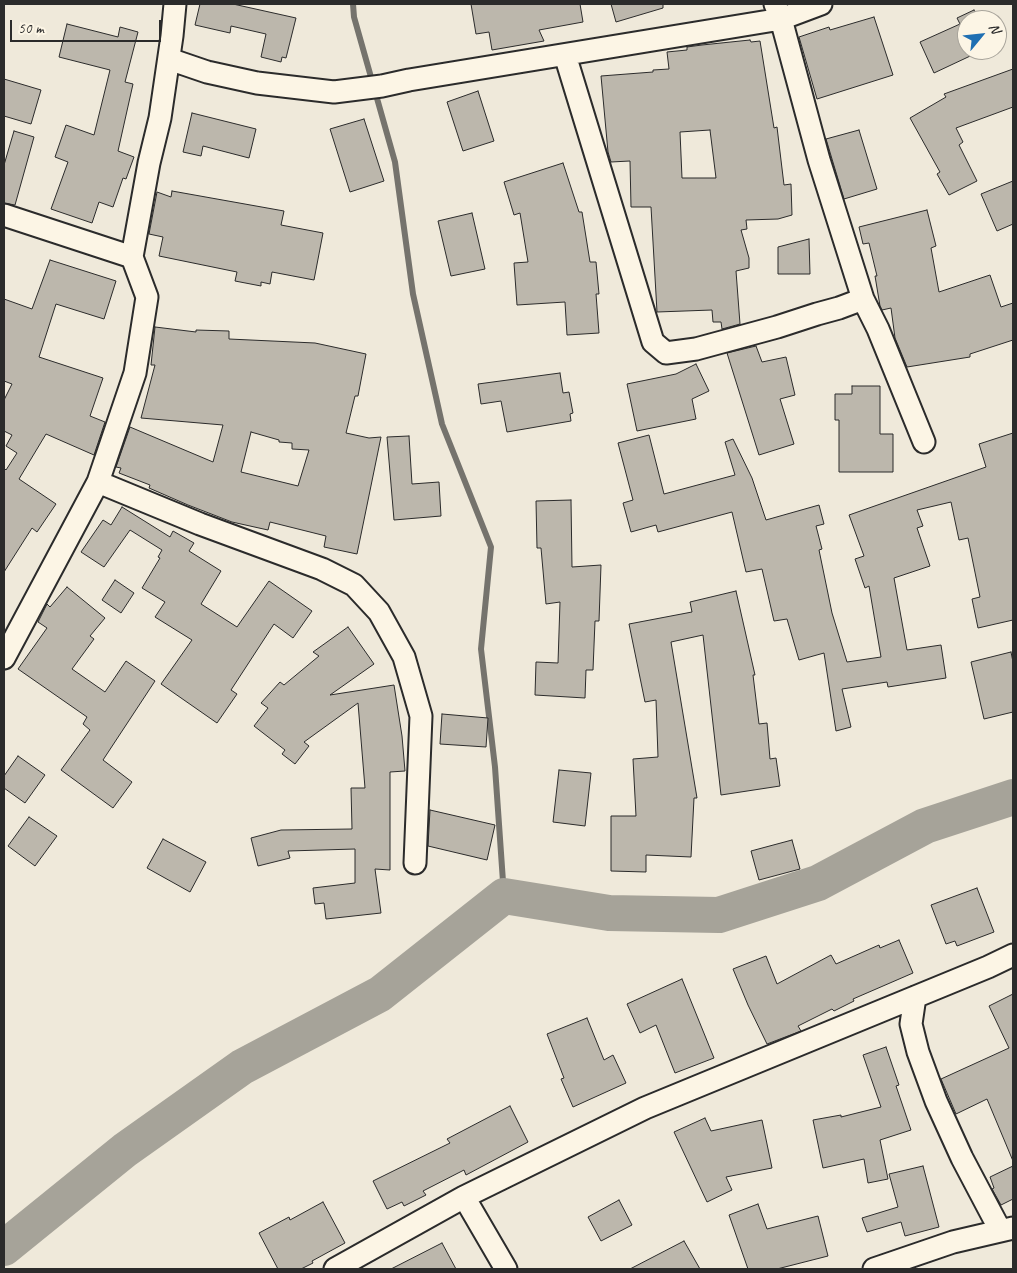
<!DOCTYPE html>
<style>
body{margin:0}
#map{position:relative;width:1017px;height:1273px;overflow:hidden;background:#efe9da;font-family:Caveat,sans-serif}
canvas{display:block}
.frame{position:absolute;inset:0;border:5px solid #2b2b2b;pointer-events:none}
.north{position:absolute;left:957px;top:10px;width:50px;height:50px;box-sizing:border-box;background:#fcf5e5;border:1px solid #a8a49b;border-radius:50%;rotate:62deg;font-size:14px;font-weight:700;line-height:20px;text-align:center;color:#2b2b2b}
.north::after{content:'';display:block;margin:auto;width:18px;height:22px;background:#1f6fb2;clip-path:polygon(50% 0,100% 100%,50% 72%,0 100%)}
.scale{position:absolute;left:10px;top:20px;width:151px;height:22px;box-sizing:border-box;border:2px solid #2b2b2b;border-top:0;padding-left:6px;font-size:15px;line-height:18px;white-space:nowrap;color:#2b2b2b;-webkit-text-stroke:4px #fcf5e5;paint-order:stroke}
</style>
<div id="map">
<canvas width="1017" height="1273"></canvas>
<div class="frame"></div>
<div class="north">N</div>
<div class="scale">50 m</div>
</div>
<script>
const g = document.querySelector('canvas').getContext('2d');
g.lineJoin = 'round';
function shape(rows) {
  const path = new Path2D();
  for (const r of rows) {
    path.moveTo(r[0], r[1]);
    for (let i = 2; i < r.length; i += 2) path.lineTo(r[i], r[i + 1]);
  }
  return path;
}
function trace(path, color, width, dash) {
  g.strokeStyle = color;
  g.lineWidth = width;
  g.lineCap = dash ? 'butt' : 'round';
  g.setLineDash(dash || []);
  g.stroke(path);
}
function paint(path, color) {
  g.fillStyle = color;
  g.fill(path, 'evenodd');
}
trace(shape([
 [353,4,354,17,395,162,413,294,442,424,491,547,481,649,495,767,504,896]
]), '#75736d', 6);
trace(shape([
 [4,1248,125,1150,242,1067,380,994,504,896,609,913,719,915,818,883,925,826,1013,797]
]), '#a6a399', 36);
const building = shape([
 [200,4,233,4,296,18,286,58,282,57,281,62,261,57,266,34,231,26,230,33,195,25,200,4],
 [471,4,580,4,583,22,539,30,544,41,492,50,489,32,476,34,471,4],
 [611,4,663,4,663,8,616,22,611,4],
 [974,10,979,20,967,20,967,50,983,50,934,73,920,42,960,24,957,18,974,10],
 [874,17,893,75,817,99,799,37,829,27,830,30,874,17],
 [67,24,118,37,120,27,138,32,125,82,133,84,118,151,134,157,126,179,123,178,113,207,99,202,92,223,51,209,68,162,55,157,66,125,94,135,110,70,59,57,67,24],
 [750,40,751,42,760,41,774,128,777,127,784,185,791,184,792,215,778,219,746,220,747,229,741,230,749,258,749,268,736,271,740,324,722,329,721,322,713,322,712,310,657,312,651,207,631,207,630,161,611,162,608,152,601,76,653,72,653,70,669,69,667,52,687,50,687,47,702,45,750,40],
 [710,130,716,178,682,178,680,132,710,130],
 [1013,69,1013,107,956,128,963,142,959,145,977,181,949,195,937,174,940,172,910,118,946,97,944,94,1013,69],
 [4,79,41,90,31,124,4,116,4,79],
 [478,91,494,141,463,151,447,102,478,91],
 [192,113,256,129,249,158,203,146,201,156,183,152,192,113],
 [364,119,384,181,350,192,330,129,364,119],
 [859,130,877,189,844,199,826,139,859,130],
 [14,131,34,137,15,205,4,203,4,165,14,131],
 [563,163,579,212,582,212,590,262,596,262,599,294,596,294,599,333,567,335,565,302,517,305,514,263,528,262,520,213,514,215,504,182,563,163],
 [1013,181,1013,224,997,231,981,194,1013,181],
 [172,191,284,211,281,225,323,233,314,280,272,272,270,284,261,282,261,286,235,281,237,272,159,256,163,237,149,234,157,192,171,197,172,191],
 [927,210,936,246,931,248,939,292,990,275,1001,307,1013,303,1013,340,970,354,970,357,907,367,895,338,891,308,882,310,880,306,875,276,877,276,869,243,863,244,859,227,927,210],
 [472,213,485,269,451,276,438,221,472,213],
 [809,239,810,274,778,274,778,247,809,239],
 [50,260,116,281,104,319,56,304,39,357,103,378,90,416,105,422,94,455,46,434,19,479,56,504,37,532,32,528,4,572,4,468,6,470,17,453,6,446,12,435,4,431,4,400,12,384,4,381,4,299,32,309,50,260],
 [155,327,196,332,196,330,229,331,229,339,315,343,366,354,358,396,355,396,346,433,369,438,381,437,357,554,324,547,326,536,270,522,268,530,232,522,188,505,149,488,150,485,119,473,121,468,116,467,130,427,213,462,223,425,141,418,155,365,151,365,155,327],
 [251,432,279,440,279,442,292,443,292,449,309,450,298,486,241,472,251,432],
 [756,346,762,362,786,357,795,395,780,399,794,444,759,455,727,353,756,346],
 [696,364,709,391,692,399,696,419,637,431,627,384,676,374,696,364],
 [560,373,563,393,569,392,573,413,570,414,571,421,507,432,501,401,481,404,478,384,560,373],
 [852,386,880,386,880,434,893,434,893,472,839,472,839,420,835,420,835,394,852,394,852,386],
 [1013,433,1013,620,978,628,972,599,980,597,968,538,959,540,951,502,917,510,923,526,917,528,930,566,894,578,907,650,941,645,946,678,888,687,887,682,842,689,851,727,836,731,824,653,799,660,787,619,774,621,762,569,746,572,732,512,658,532,656,525,631,532,623,503,633,500,618,443,649,435,664,494,735,475,725,442,733,439,752,478,766,520,819,505,824,524,816,526,822,549,819,550,832,613,847,662,881,657,869,586,865,588,855,559,864,556,849,515,986,467,979,444,1013,433],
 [409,436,412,484,439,482,441,516,394,520,387,437,409,436],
 [571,500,572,567,601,565,599,621,595,621,593,670,586,670,585,698,535,695,536,662,558,663,560,602,546,604,541,548,537,548,536,501,571,500],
 [122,507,170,537,173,531,194,543,189,551,221,571,201,604,237,627,269,581,312,611,293,638,274,624,231,690,237,694,217,723,161,684,192,640,155,617,165,602,142,588,160,558,158,557,162,550,130,530,104,567,81,552,103,520,111,525,122,507],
 [115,580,134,593,121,613,102,600,115,580],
 [67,587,105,618,90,636,94,639,72,669,105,692,126,661,155,681,103,760,132,782,113,808,61,770,90,730,83,724,87,717,18,669,47,628,38,622,47,604,50,607,67,587],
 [736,591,755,675,753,675,759,724,767,723,770,759,776,758,780,786,721,795,703,635,671,642,697,798,694,798,691,857,646,855,646,872,611,871,611,816,636,816,633,759,658,757,656,700,645,702,629,624,692,612,690,602,736,591],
 [348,627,374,664,330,695,394,685,402,736,405,771,390,772,390,870,375,869,381,913,326,919,324,903,315,904,313,888,355,883,355,849,288,851,290,858,258,866,251,838,281,830,352,829,351,788,365,788,358,703,304,742,309,746,295,764,282,754,285,750,254,726,268,708,261,703,280,682,284,685,319,656,313,652,348,627],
 [1011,652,1013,662,1013,712,984,719,971,662,1011,652],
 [442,714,488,718,486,747,440,744,442,714],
 [18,756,45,775,25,803,4,788,4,776,18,756],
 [559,770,591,773,585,826,553,822,559,770],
 [430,810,495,825,487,860,428,846,430,810],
 [29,817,57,836,35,866,8,846,29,817],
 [163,839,206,862,190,892,147,868,163,839],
 [792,840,800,869,759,880,751,851,792,840],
 [977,888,994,932,957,946,955,941,946,944,931,905,977,888],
 [899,940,913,973,853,999,854,1001,834,1011,832,1009,798,1026,801,1031,767,1044,748,1005,733,969,766,956,777,984,831,955,836,964,879,945,880,948,899,940],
 [682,979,714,1058,675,1073,656,1025,640,1033,627,1004,682,979],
 [1013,994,1013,1161,987,1099,956,1114,941,1079,1009,1048,989,1006,1013,994],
 [587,1018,604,1060,613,1055,626,1083,573,1107,561,1079,564,1078,547,1034,587,1018],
 [886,1047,899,1085,896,1086,911,1130,880,1140,888,1179,868,1183,864,1159,823,1168,813,1120,841,1115,841,1117,881,1107,863,1055,886,1047],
 [510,1106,528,1142,466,1175,464,1170,423,1191,426,1195,404,1206,402,1202,387,1209,373,1181,450,1143,447,1139,510,1106],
 [705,1118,711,1131,762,1120,772,1168,726,1177,732,1190,707,1202,674,1132,705,1118],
 [923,1166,939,1227,905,1236,901,1222,867,1232,862,1218,898,1207,889,1174,923,1166],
 [1013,1166,1013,1199,1001,1205,992,1189,994,1188,990,1177,1013,1166],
 [619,1200,632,1225,601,1241,588,1217,619,1200],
 [323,1202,345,1243,312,1261,313,1263,301,1269,278,1269,259,1233,289,1217,290,1220,323,1202],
 [758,1204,767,1229,818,1216,828,1256,777,1269,748,1269,729,1215,758,1204],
 [684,1241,700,1269,630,1269,684,1241],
 [442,1243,456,1269,391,1269,442,1243]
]);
paint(building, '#bcb7ac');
trace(building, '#2b2b2b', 1);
const street = shape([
 [775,4,781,19,819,160,863,299,878,329,924,442],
 [565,55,653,342,666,353,696,349,777,327,817,314,839,308,863,299],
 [169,59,207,72,257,83,334,92,382,86,409,80,781,19,821,4],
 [4,215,132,257],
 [98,482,200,524,322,569,354,585,379,612,404,657,421,716,415,863],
 [4,658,98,482,135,373,147,297,132,257,149,163,160,118,172,36,175,4],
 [915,997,911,1024,918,1052,936,1101,962,1158,1000,1230],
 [464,1197,506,1269],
 [335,1269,464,1197,645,1108,988,967,1013,955],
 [874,1269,953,1242,1013,1228]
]);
trace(street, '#2b2b2b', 25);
trace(street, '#fcf5e5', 21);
</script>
